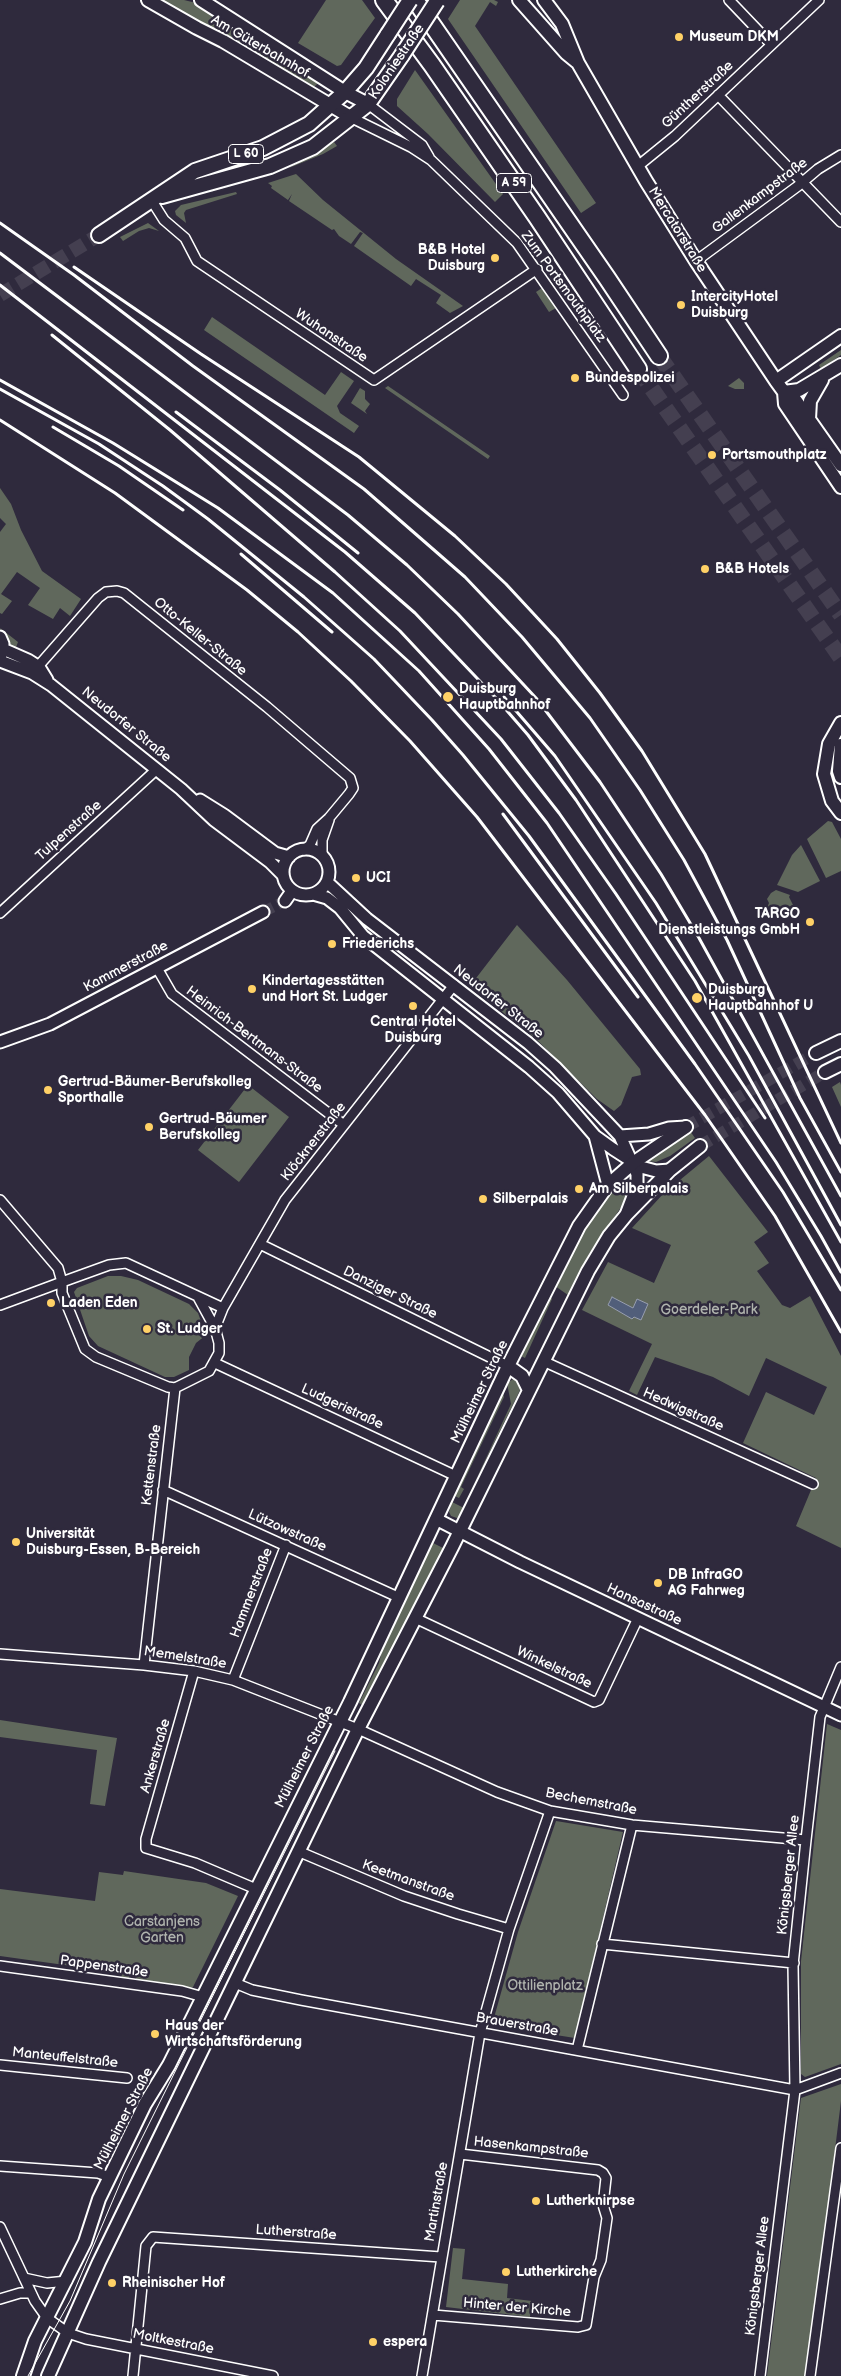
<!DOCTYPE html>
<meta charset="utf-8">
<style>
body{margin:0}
canvas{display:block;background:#2f2a3d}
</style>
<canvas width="841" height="2376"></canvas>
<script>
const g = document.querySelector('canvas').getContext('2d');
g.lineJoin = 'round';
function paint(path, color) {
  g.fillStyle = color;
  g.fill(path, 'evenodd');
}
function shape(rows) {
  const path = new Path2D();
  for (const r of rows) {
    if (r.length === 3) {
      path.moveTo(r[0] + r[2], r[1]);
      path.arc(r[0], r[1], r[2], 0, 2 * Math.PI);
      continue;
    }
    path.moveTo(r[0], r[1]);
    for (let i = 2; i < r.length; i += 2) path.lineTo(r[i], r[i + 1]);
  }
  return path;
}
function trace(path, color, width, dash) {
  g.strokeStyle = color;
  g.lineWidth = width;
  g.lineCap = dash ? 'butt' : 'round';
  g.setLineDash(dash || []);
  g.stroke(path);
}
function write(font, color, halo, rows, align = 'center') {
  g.font = font + ' "Balsamiq Sans",sans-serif';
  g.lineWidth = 5;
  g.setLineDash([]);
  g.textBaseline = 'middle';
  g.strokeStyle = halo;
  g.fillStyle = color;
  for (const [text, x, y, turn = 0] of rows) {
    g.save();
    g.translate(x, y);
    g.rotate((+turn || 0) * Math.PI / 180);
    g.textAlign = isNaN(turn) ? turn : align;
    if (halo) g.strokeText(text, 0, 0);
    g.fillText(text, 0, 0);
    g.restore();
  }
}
paint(shape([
 [159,0,184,0,196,3,320,81,314,87,223,33,199,23],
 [326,0,362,0,375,18,341,65,337,66,298,43],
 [460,0,494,0,498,2,496,6,490,2,475,26,596,203,581,213,448,19],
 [415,70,503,194,495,202,428,134,397,106,397,99],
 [334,142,337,146,323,154,289,168],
 [296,174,323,200,396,259,463,306,450,313,436,303,441,295,416,279,411,286,354,246,363,233,360,232,351,244,339,236,334,229,332,230,289,201,292,194,288,200,271,188,272,186,268,183],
 [236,192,237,194,186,210,184,213,186,223,176,215,175,211,181,205],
 [148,223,159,231,149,228,139,231,123,241,120,237],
 [542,288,556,308,549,312,536,292],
 [212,317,325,395,341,372,354,381,337,406,340,413,359,426,354,433,204,330],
 [841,350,841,355,821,369,819,365],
 [739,378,744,383,744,389,735,389,728,386],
 [388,386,490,456,488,459,385,388],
 [360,388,365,391,365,399,370,404,365,411,367,414,351,403],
 [0,488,11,504,21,530,42,571,81,599,70,616,60,608,53,619,28,605,40,588,17,572,1,594,12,601,2,614,0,613,0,532,6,524,0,518],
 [0,628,18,642,15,650,9,646],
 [828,821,832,822,841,839,841,871,826,878,807,839],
 [801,845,820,881,798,892,777,885,792,855],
 [776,890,790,895,789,897,793,905,775,914,766,910,769,903,767,899,771,893],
 [517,925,567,980,640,1069,641,1075,632,1077,621,1105,614,1111,597,1099,536,1039,470,986],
 [840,1082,841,1085,841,1107,832,1087],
 [248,1085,289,1117,239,1182,198,1150],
 [690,1131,695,1138,670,1156,656,1162,647,1161],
 [709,1156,768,1232,754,1242,769,1263,757,1271,782,1305,790,1308,810,1296,841,1356,841,1548,796,1526,816,1478,743,1443,766,1392,814,1415,827,1387,766,1358,749,1396,713,1377,655,1357,637,1395,629,1391,652,1344,582,1310,608,1262,654,1283,671,1245,632,1228,663,1194],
 [621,1179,626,1182,632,1183,626,1200,589,1254,542,1351,568,1295,555,1286,587,1223],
 [108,1276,121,1276,138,1280,189,1304,198,1313,206,1335,196,1343,189,1357,189,1370,174,1377,165,1377,98,1346,89,1336,74,1292,77,1288],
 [550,1296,552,1299,525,1358,521,1356],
 [515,1378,519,1380,521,1388,474,1484,511,1404,507,1383],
 [503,1392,504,1397,461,1487,464,1489,459,1498,455,1496],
 [452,1502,466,1509,462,1516,457,1518,451,1516,449,1512],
 [431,1542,445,1549,364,1706,359,1703,379,1663,384,1643],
 [0,1720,117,1738,105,1806,90,1804,97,1750,0,1737],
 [827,1724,841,1730,841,2064,805,2077,801,2074,801,1961],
 [556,1821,623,1832,575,2038,492,2025,518,1932],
 [124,1871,206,1883,238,1896,193,1987,189,1989,137,1981,135,1975,131,1974,128,1979,121,1980,122,1973,0,1956,0,1889,95,1901,99,1872,123,1875],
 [841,2084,841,2101,807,2376,767,2376,801,2098],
 [453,2248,465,2249,462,2279,508,2284,507,2298,532,2301,530,2317,446,2307]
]), '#60685c');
const water = shape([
 [612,1297,633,1308,637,1299,648,1304,641,1320,634,1317,632,1319,608,1305,612,1297]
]);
paint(water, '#515e7a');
trace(water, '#979eaf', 1);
trace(shape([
 [263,912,285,901]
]), '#443f50', 11, [11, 5.5]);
trace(shape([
 [686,1127,816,1053],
 [700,1146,825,1072]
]), '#443f50', 12, [12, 6]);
trace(shape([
 [0,295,99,235]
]), '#443f50', 14, [14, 7]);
trace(shape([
 [659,356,841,615],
 [638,369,841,658]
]), '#443f50', 16, [16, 8]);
const minor = shape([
 [729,0,771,44],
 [718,95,841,222],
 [368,104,422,145,429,157],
 [352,118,411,147,431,160,517,243,623,395],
 [638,166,675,136,819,0],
 [152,201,164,220,185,238,197,261,374,380,537,269],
 [696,261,798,186,818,169,841,155],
 [34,671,98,598,106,592,117,591,124,593,267,707,350,778,353,788,349,794,329,818,317,829,310,845,304,850],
 [322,856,322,840,329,820],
 [0,913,156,770],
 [157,968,172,994,344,1125],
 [0,1200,58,1268,62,1282,0,1305],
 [260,1244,508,1366],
 [198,1297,215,1328,219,1343,219,1353,209,1371,175,1388,168,1387,96,1357,85,1349,62,1293,62,1282,109,1265,126,1263,223,1308],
 [215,1328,223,1308,285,1200,454,985],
 [543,1361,813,1484],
 [215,1363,456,1476],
 [163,1490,400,1598],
 [415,1618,594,1702,599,1700,638,1618],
 [0,1654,144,1665,194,1671,233,1680,358,1729,497,1792,550,1811,632,1825,806,1840],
 [144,1665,175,1388],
 [194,1671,146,1839,146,1848,195,1863,256,1889],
 [233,1680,286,1545],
 [300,1852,404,1896,458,1914,509,1929],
 [602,1944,794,1963],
 [0,1966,182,1991,203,1997],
 [235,1983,252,1990,301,2000,795,2090,841,2073],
 [577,2050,632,1825],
 [0,2065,127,2078],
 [0,2166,98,2173,110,2177],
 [0,2227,35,2301,47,2318,68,2333,86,2339,273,2376],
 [24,2278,47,2283,67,2281],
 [0,2299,20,2293,31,2293],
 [433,2315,578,2327,586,2325,594,2277,601,2260,607,2218,603,2205,606,2178,603,2173,598,2170,460,2154],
 [133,2376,146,2246,153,2237,441,2257],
 [422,2376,480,2033,509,1929,550,1811],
 [760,2376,795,2090,793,1965,806,1840,820,1717,841,1667],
 [810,2376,841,2148]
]);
const tertiary = shape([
 [0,637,3,644,1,655],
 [3,649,28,660,39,667,47,680],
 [0,661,32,673,51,685,181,789,214,820,270,862,283,875],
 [200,800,224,815,275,853,289,857],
 [306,872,23],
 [327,882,367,919,528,1043,555,1067,620,1136,637,1174,637,1186,627,1212],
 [313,894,327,898,340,908,363,936,529,1067,558,1093,595,1136,613,1149,641,1167,656,1171,670,1170],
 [285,901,292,891],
 [0,1042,50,1024,263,912],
 [595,1136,608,1185],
 [620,1136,649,1134,669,1128,686,1127],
 [436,1519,520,1562,841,1715]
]);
const secondary = shape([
 [148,0,197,28,223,41,352,118],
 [201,0,345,92,368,104],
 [519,0,566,53,577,62],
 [544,0,562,24,578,63,646,181,696,261,776,381,784,392,794,398,841,465],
 [776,381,841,336],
 [784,392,785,404,841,487],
 [784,392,799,390,841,365],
 [809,419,810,401,822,380],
 [841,723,829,744,824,774,832,801,841,813],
 [841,745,839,771,841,777],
 [816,1053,841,1041],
 [825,1072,841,1064],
 [508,1366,522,1376,529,1390],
 [23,2376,35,2341,85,2242,99,2199,145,2104,169,2065,350,1702,508,1366,579,1226,608,1185,633,1163,686,1127],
 [48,2376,99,2262,358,1729,452,1547,588,1271,609,1236,627,1214,670,1170,700,1146]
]);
const primary = shape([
 [162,196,270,166,313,147,368,104,402,55],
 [99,235,195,171,263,148,309,124,345,92,366,68,388,34]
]);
const motorway = shape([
 [384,0,432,65,537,217,638,369],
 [415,0,607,278,659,356]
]);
trace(minor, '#fff', 12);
trace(tertiary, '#fff', 15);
trace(secondary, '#fff', 16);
trace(primary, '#fff', 18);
trace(motorway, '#fff', 20);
trace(minor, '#2f2a3d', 9);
trace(tertiary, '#2f2a3d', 11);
trace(secondary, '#2f2a3d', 12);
trace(primary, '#2f2a3d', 14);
trace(motorway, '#2f2a3d', 16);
trace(shape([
 [28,2376,70,2301,124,2174,335,1751]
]), '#fff', 1);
trace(shape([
 [0,223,74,275,193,366,364,489,465,577,522,637,590,718,640,790,684,860,727,940,800,1098,841,1172],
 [0,253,348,515,407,565,458,614,536,698,600,782,661,874,699,938,841,1196],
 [74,267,201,354,359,457,455,536,506,584,557,639,600,693,642,751,705,854,841,1143],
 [0,285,345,552,415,613,495,697,528,735,576,800,695,981,841,1242],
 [52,335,170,430,335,572,400,631,501,739,559,813,616,894,765,1118],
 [0,380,113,443,218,508,333,593,419,671,489,749,547,823,776,1162,821,1236,841,1272],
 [0,389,99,444,163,486,208,519,304,597,374,659,432,720,463,755,529,836,695,1064,783,1192,841,1290],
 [176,412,280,490,358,553],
 [0,420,115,493,247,590,298,632,351,681,410,741,477,817,705,1115,775,1216,841,1332],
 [53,427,119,466,183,510],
 [241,554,332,632],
 [504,697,555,756,656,903,749,1056,841,1225],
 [503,814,638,997]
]), '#fff', 3);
const primaryBridge = shape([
 [388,34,410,0],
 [402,55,437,1]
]);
trace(primaryBridge, '#fff', 18, []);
trace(primaryBridge, '#2f2a3d', 14);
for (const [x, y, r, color] of [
 [679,37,5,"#ffd166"],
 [495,258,5,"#ffd166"],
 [681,305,5,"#ffd166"],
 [575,378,5,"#ffd166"],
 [712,455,5,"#ffd166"],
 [705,569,5,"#ffd166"],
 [448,697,6,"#ffd166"],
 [356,878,5,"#ffd166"],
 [810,922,5,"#ffd166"],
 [332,944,5,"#ffd166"],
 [252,989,5,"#ffd166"],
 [697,998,6,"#ffd166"],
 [413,1006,5,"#ffd166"],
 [48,1090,5,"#ffd166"],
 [149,1127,5,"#ffd166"],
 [579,1189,5,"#ffd166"],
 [483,1199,5,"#ffd166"],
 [51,1303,5,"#ffd166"],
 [147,1329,5,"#ffd166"],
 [16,1542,5,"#ffd166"],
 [658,1583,5,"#ffd166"],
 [155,2034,5,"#ffd166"],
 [536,2201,5,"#ffd166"],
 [506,2272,5,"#ffd166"],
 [112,2283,5,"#ffd166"],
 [373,2342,5,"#ffd166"]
]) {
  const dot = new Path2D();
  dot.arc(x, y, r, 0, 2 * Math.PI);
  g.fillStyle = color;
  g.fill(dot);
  trace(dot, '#2f2a3d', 2);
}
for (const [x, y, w] of [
 [246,154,35],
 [514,183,35]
]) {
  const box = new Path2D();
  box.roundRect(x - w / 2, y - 9.5, w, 19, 4);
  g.fillStyle = '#2f2a3d';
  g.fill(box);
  trace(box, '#fff', 1);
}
write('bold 12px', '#fff', null, [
 ["L 60",246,154],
 ["A 59",514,183]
]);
write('bold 14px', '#fff', '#2f2a3d', [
 ["Museum DKM",689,37],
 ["B&B Hotel",485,250,"right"],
 ["Duisburg",485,266,"right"],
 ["IntercityHotel",691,297],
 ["Duisburg",691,313],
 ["Bundespolizei",585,378],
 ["Portsmouthplatz",722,455],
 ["B&B Hotels",715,569],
 ["Duisburg",459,689],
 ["Hauptbahnhof",459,705],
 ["UCI",366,878],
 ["TARGO",800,914,"right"],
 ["Dienstleistungs GmbH",800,930,"right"],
 ["Friederichs",342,944],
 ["Kindertagesstätten",262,981],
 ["und Hort St. Ludger",262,997],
 ["Duisburg",708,990],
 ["Hauptbahnhof U",708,1006],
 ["Central Hotel",413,1022,"center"],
 ["Duisburg",413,1038,"center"],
 ["Gertrud-Bäumer-Berufskolleg",58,1082],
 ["Sporthalle",58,1098],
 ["Gertrud-Bäumer",159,1119],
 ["Berufskolleg",159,1135],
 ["Am Silberpalais",589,1189],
 ["Silberpalais",493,1199],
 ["Laden Eden",61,1303],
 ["St. Ludger",157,1329],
 ["Universität",26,1534],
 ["Duisburg-Essen, B-Bereich",26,1550],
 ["DB InfraGO",668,1575],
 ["AG Fahrweg",668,1591],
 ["Haus der",165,2026],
 ["Wirtschaftsförderung",165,2042],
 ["Lutherknirpse",546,2201],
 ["Lutherkirche",516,2272],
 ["Rheinischer Hof",122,2283],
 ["espera",383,2342]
], 'left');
write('14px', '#fff', '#2f2a3d', [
 ["Am Güterbahnhof",260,47,30],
 ["Koloniestraße",397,62,-56],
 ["Güntherstraße",698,95,-43],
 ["Gallenkampstraße",760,196,-37],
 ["Mercatorstraße",677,230,58],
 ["Zum Portsmouthplatz",563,287,54],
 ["Wuhanstraße",331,336,34],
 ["Otto-Keller-Straße",200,637,39],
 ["Neudorfer Straße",126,725,39],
 ["Tulpenstraße",69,831,-42],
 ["Kammerstraße",126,967,-28],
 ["Neudorfer Straße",498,1002,38],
 ["Heinrich-Bertmans-Straße",254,1040,37],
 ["Klöcknerstraße",314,1142,-52],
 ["Danziger Straße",390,1293,26],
 ["Mülheimer Straße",480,1392,-64],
 ["Ludgeristraße",342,1407,25],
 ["Hedwigstraße",683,1410,24],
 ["Kettenstraße",152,1465,-83],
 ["Lützowstraße",287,1531,24],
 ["Hammerstraße",252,1593,-69],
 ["Hansastraße",644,1605,25],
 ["Memelstraße",185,1658,9],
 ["Winkelstraße",554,1668,25],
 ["Ankerstraße",156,1756,-74],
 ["Mülheimer Straße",305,1757,-63],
 ["Bechemstraße",591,1802,11],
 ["Königsberger Allee",789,1875,-84],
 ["Keetmanstraße",408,1881,20],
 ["Pappenstraße",104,1967,8],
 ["Brauerstraße",517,2025,10],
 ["Manteuffelstraße",65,2058,6],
 ["Mülheimer Straße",124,2119,-63],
 ["Hasenkampstraße",531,2148,6],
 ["Martinstraße",437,2202,-80],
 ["Lutherstraße",296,2233,4],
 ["Königsberger Allee",758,2276,-83],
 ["Hinter der Kirche",517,2308,5],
 ["Moltkestraße",173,2342,11]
]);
write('14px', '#b0b4ae', '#2f2a3d', [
 ["Goerdeler-Park",709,1310],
 ["Carstanjens",162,1922],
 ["Garten",162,1938],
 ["Ottilienplatz",545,1986]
]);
</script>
